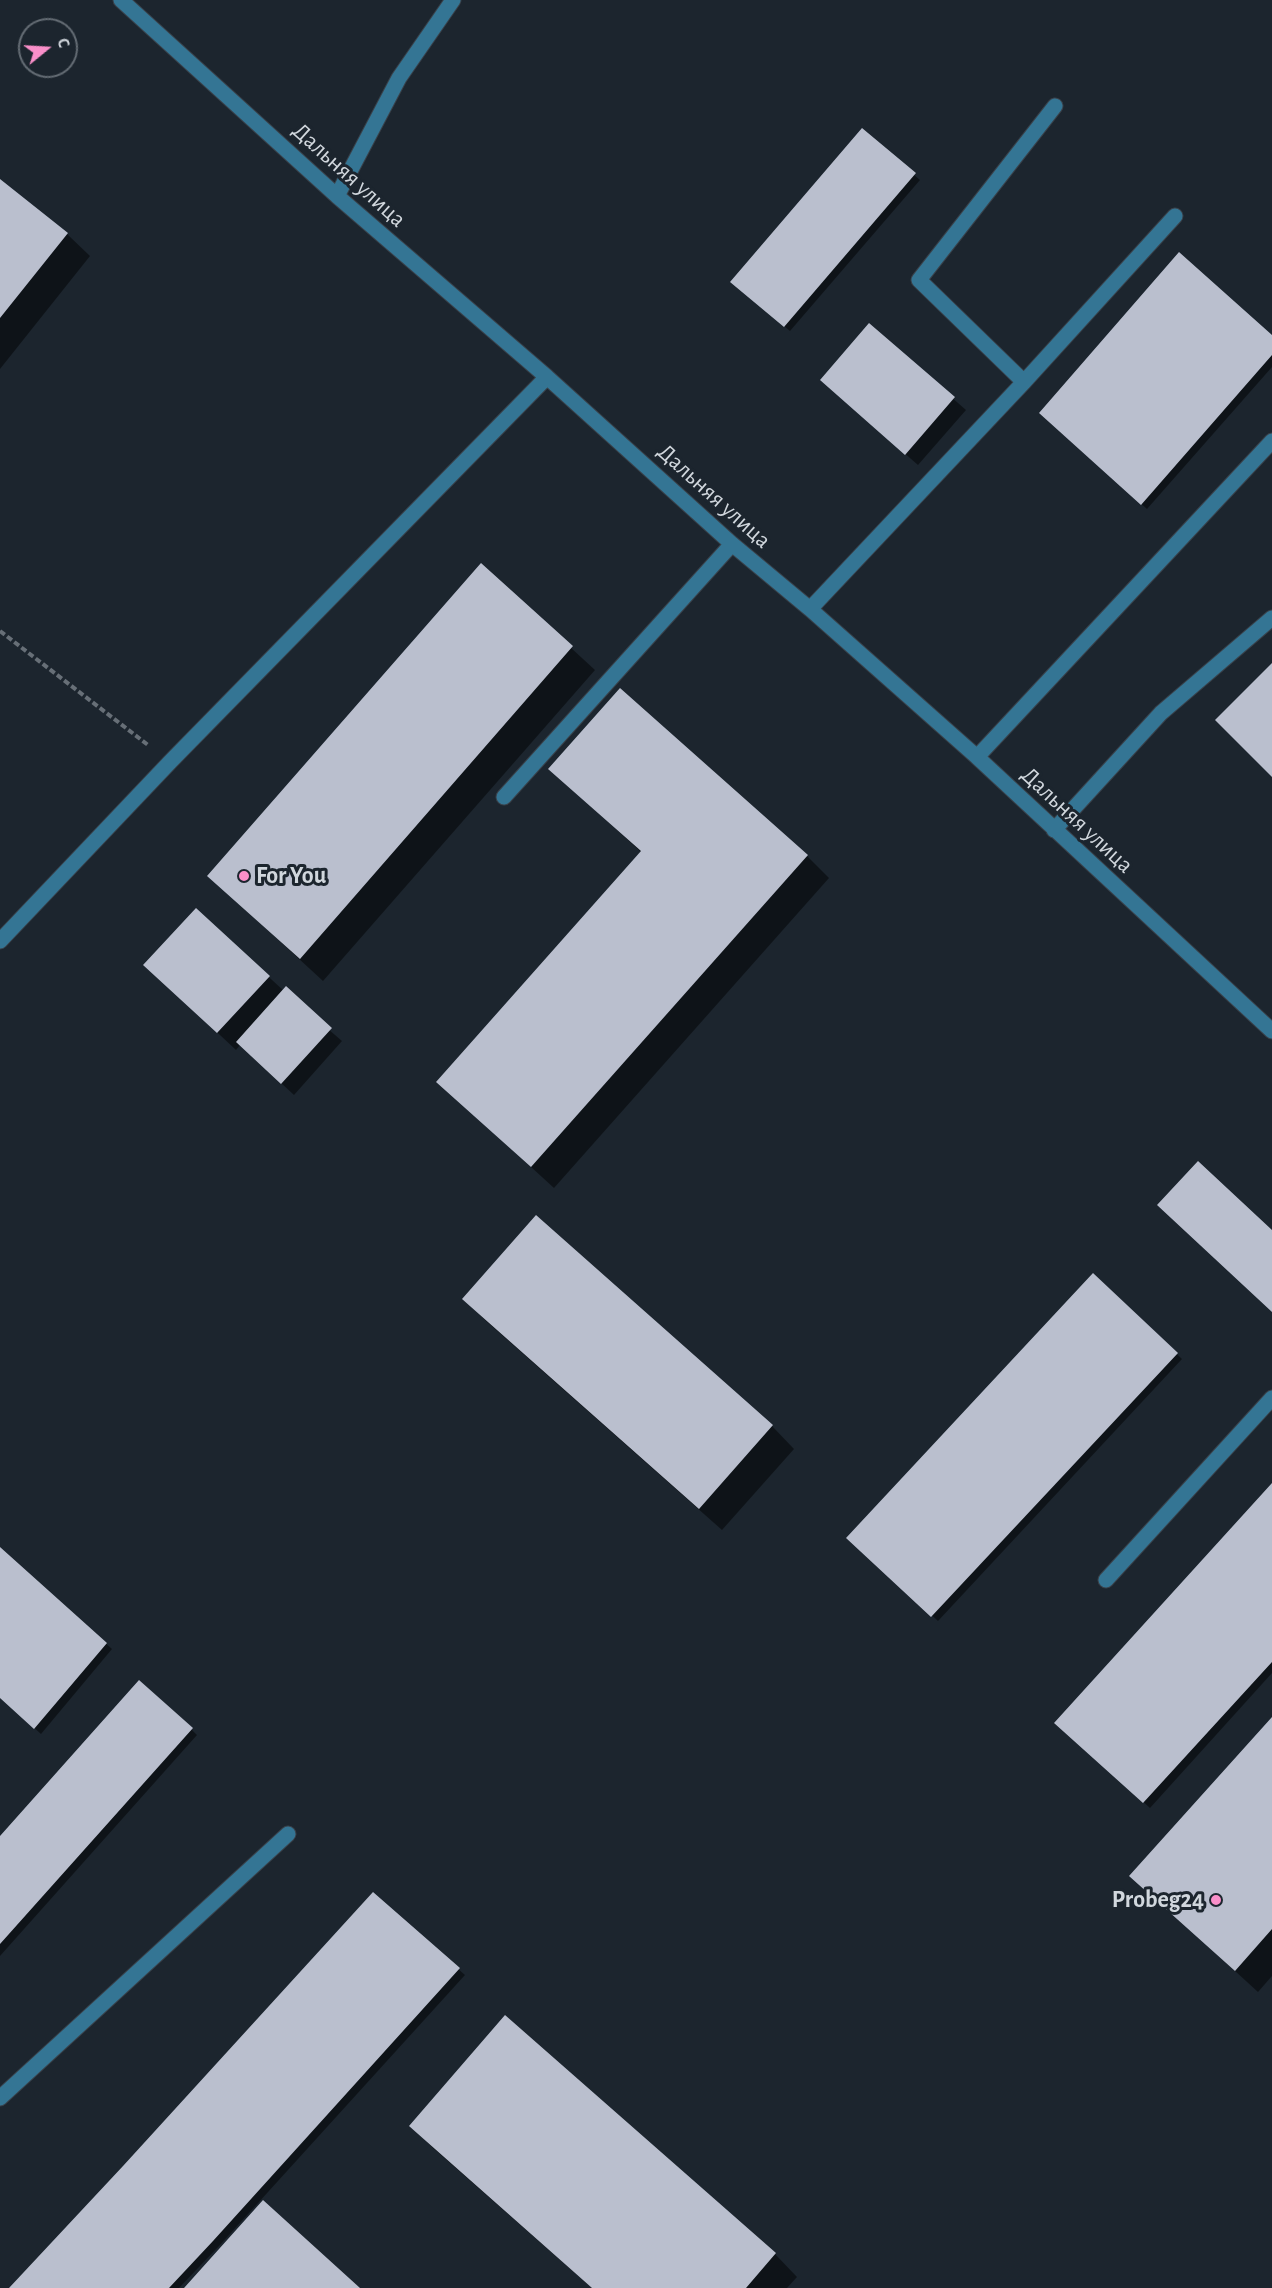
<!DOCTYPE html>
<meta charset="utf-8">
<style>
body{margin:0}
#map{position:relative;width:1272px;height:2288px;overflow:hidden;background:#1c252e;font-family:"Alegreya Sans",sans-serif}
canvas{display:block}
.north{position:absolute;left:18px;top:18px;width:60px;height:60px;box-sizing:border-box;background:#1c252e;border:2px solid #646c74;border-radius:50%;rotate:72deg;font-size:16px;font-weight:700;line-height:24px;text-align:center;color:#d1d7dd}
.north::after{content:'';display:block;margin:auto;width:21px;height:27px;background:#f98fc9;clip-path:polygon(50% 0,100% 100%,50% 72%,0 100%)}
</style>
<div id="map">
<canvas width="1272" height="2288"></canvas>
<div class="north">С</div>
</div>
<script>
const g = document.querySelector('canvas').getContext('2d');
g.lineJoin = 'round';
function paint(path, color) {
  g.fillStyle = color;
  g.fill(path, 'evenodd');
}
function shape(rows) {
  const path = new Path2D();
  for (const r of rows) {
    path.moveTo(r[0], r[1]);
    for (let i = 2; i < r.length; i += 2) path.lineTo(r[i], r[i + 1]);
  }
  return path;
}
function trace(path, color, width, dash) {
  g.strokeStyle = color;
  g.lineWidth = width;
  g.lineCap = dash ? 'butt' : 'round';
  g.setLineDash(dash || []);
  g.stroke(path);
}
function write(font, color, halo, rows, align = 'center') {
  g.font = font + ' "Alegreya Sans",sans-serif';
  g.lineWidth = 6;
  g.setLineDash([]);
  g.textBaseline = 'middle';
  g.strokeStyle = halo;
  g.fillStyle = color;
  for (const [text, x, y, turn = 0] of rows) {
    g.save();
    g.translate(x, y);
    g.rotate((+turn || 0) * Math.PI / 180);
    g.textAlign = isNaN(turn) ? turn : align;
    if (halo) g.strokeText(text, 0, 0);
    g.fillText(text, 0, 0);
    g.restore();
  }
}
paint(shape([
 [862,130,920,180,790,331,737,287],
 [0,181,67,234,90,256,0,369],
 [869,325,966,410,918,465,834,392],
 [1272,337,1272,367,1147,509,1046,419],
 [481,565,595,670,323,981,209,876],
 [550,769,807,856,829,878,554,1188,438,1082,641,852],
 [196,910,284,991,342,1041,294,1095,240,1045,236,1050,145,965],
 [1093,1275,1182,1359,938,1621,848,1538],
 [464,1299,772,1426,794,1449,722,1530,486,1321],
 [1272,1485,1272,1673,1150,1808,1062,1728],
 [0,1549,112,1649,41,1734,0,1697],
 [1272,1719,1272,1976,1258,1992,1131,1876],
 [191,1729,197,1735,0,1956,0,1839],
 [373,1894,465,1975,219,2246,179,2288,11,2288,125,2167],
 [411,2126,775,2254,797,2277,787,2288,592,2288,433,2148]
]), '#0007');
paint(shape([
 [862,128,916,173,784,327,730,282],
 [0,179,68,233,0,318],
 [1179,252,1272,335,1272,355,1141,505,1039,413],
 [869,323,955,397,905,455,820,380],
 [481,563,573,646,300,959,207,876],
 [1272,663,1272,777,1215,720],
 [620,688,808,855,531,1167,436,1082,641,851,548,769],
 [196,908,270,976,217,1033,143,965],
 [286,986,332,1028,281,1084,236,1042],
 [1198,1161,1272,1230,1272,1312,1157,1205],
 [536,1215,773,1425,699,1509,462,1299],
 [1093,1273,1178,1353,931,1617,846,1538],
 [1272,1483,1272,1662,1143,1803,1054,1723],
 [0,1547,107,1643,34,1729,0,1698],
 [139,1680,193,1728,0,1944,0,1836],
 [1272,1717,1272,1929,1235,1971,1129,1876],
 [373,1892,460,1968,213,2241,169,2288,9,2288,123,2166],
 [505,2015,776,2253,746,2288,592,2288,409,2126],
 [263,2200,360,2288,184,2288]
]), '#babfce');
const minor = shape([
 [121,0,337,196,547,377,732,544,810,609,977,757,1272,1031],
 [337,196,399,78,453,0],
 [1024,382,919,280,1055,106],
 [810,609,1024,382,1175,216],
 [977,757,1272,441],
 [504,797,732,544],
 [1054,830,1161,713,1272,618],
 [0,941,170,762,547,377],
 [1106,1580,1272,1398],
 [0,2098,288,1834]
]);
trace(minor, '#39414a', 17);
trace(shape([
 [0,631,148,745]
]), '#676f77', 4, [6, 3]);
trace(minor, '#347594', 15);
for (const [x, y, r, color] of [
 [244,876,6,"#f98fc9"],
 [1216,1900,6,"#f98fc9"]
]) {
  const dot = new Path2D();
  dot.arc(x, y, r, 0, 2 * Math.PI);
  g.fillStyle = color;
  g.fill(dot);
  trace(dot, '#1c252e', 2);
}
write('24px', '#d1d7dd', '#1c252e', [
 ["Дальняя улица",349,175,42],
 ["Дальняя улица",714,496,42],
 ["Дальняя улица",1077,820,43]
]);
write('bold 24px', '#d1d7dd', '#1c252e', [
 ["For You",256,876],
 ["Probeg24",1204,1900,"right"]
], 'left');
</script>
